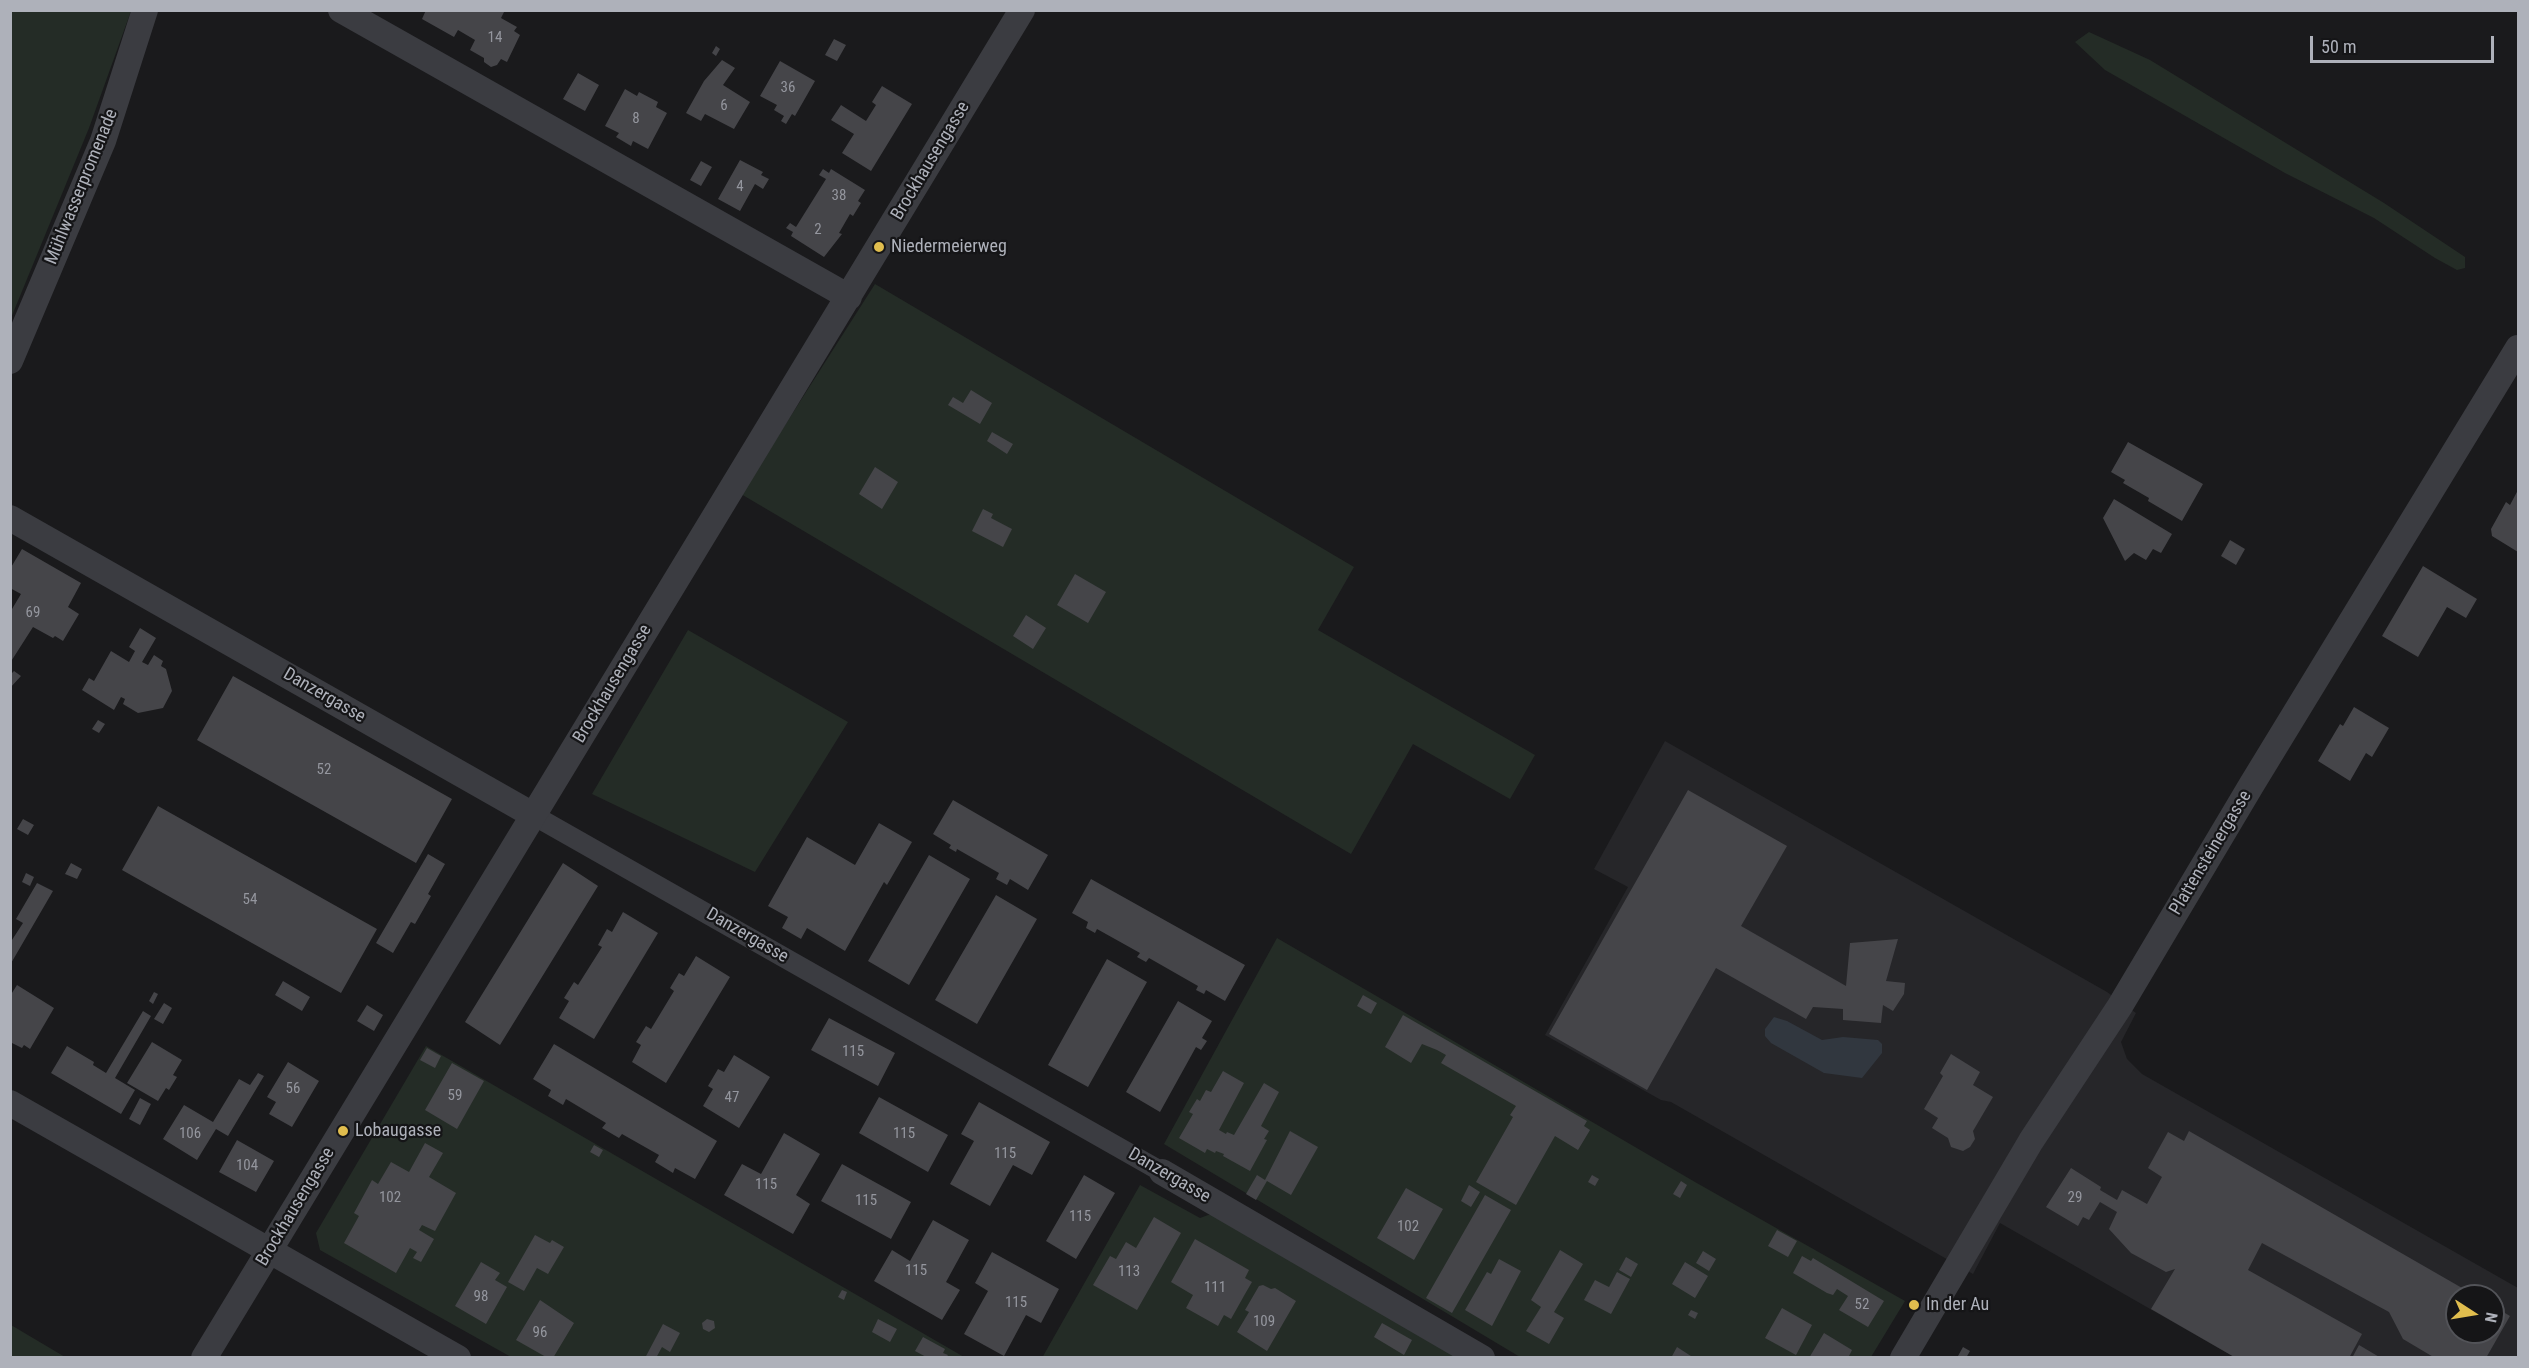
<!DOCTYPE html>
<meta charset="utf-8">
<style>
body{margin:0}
#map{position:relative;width:2529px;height:1368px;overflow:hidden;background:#1a1a1c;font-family:"Roboto Condensed",sans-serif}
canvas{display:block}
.frame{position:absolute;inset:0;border:12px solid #aeb1ba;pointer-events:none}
.north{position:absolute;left:2445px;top:1284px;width:60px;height:60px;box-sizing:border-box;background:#151517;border:2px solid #525358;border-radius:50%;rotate:102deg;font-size:16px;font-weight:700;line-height:24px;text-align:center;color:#aeb1ba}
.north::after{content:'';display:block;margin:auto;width:21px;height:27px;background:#e0bd4e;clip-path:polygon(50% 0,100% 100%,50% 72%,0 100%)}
.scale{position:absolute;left:2310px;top:36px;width:184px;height:27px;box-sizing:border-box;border:3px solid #aeb1ba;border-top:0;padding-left:8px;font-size:18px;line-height:21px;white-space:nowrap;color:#aeb1ba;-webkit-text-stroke:4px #151517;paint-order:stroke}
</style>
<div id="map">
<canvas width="2529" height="1368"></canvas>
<div class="frame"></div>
<div class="north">N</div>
<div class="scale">50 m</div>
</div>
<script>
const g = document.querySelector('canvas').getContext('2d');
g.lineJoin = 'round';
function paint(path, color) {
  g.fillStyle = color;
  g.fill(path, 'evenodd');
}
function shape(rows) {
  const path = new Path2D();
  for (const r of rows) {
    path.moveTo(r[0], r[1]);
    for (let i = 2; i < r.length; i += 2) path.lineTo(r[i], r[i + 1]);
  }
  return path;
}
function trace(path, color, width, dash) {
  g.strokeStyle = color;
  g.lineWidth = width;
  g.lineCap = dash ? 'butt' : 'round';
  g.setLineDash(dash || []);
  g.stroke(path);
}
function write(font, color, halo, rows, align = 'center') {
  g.font = font + ' "Roboto Condensed",sans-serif';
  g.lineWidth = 4.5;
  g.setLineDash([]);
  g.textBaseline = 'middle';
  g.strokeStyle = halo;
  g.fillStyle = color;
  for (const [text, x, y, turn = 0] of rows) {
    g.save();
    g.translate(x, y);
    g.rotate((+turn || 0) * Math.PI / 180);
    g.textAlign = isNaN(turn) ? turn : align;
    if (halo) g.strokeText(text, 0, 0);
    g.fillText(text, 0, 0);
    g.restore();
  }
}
paint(shape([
 [1665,741,2107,992,2136,1013,2121,1042,2127,1059,2142,1074,2518,1288,2518,1357,2234,1357,2000,1223,1973,1274,1671,1102,1661,1100,1545,1035,1628,887,1594,869],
 [2457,1296,2493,1296,2493,1332,2457,1332]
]), '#262629');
paint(shape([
 [11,10,131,11,89,128,11,318],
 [2089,32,2150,60,2384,203,2465,257,2465,268,2457,270,2435,258,2374,218,2285,173,2105,70,2075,42],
 [875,284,1354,567,1318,630,1535,755,1510,799,1413,744,1351,854,741,494],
 [688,630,848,722,755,872,592,794],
 [1277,938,1695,1182,1905,1301,1871,1357,1520,1357,1164,1144],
 [426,1046,964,1357,511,1357,320,1250,316,1233],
 [1140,1185,1200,1218,1211,1214,1462,1358,1042,1358],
 [11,1325,65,1357,11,1357]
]), '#242c26');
paint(shape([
 [1774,1017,1787,1021,1822,1040,1843,1037,1878,1040,1882,1044,1882,1053,1862,1078,1824,1073,1771,1043,1765,1036,1765,1029]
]), '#31373f');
paint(shape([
 [426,10,505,10,501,18,517,27,514,31,520,35,507,62,501,59,497,65,491,67,484,62,484,58,470,50,475,40,458,30,454,37,422,19],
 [834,39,846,45,837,61,825,55],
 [716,46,720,49,716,56,712,53],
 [722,60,735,68,723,85,750,102,734,129,705,114,701,121,686,113,704,81],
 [780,61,815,81,795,116,792,114,786,124,781,121,784,116,774,110,777,105,760,96],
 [578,73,599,85,585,111,563,99],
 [882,86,912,104,871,171,842,153,854,134,831,120,841,105,866,121,876,105,872,102],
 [625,89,637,96,639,92,658,102,656,107,667,113,648,149,633,141,631,146,616,137,619,133,605,126],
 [740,160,763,172,761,175,769,179,763,189,755,184,740,211,718,199],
 [701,161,712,167,701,186,690,180],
 [823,169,829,173,831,169,865,190,858,201,861,203,853,216,850,214,839,233,842,234,824,257,791,236,793,232,786,228,790,223,796,227,826,179,819,175],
 [971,390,992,403,980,424,948,405,953,397,963,403],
 [992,432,1013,444,1007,454,987,441],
 [2128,442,2203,484,2182,521,2148,501,2149,498,2123,483,2125,480,2111,472],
 [875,467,898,482,882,509,859,494],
 [2518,490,2518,552,2492,536,2491,529,2506,502,2510,505],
 [2114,499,2172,534,2161,553,2153,549,2146,560,2134,553,2125,561,2103,518],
 [983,509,993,514,991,518,1012,529,1003,547,972,531],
 [2230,540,2245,549,2236,565,2221,556],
 [22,549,81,583,68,607,79,614,63,641,55,636,53,638,33,627,10,663,10,608,12,609,21,594,10,588,10,569],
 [2423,566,2477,599,2466,618,2447,607,2418,657,2382,636],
 [1075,574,1106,592,1088,623,1057,605],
 [1026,615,1046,628,1033,649,1013,636],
 [140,628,156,638,142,662,148,665,154,655,163,661,161,666,166,669,172,691,163,708,138,713,123,704,125,699,121,697,114,710,82,690,89,678,94,681,111,651,129,662,135,651,129,647],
 [14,671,21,676,10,688,10,675],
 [233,676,452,799,416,863,197,740],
 [2354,707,2389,728,2372,757,2366,753,2350,781,2318,761,2340,724,2343,726],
 [98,720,105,724,99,733,92,729],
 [1688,790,1787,846,1741,926,1846,986,1850,943,1898,939,1886,981,1905,983,1904,994,1893,1011,1883,1005,1881,1023,1843,1020,1843,1009,1813,1007,1806,1019,1716,968,1647,1090,1549,1034],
 [953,800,1048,855,1028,890,1010,879,1007,885,996,879,999,873,957,849,956,852,949,848,951,845,933,834],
 [158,806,377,929,341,993,122,870],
 [23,819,34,825,28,835,17,829],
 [879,823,912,842,887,885,884,882,845,951,807,928,801,939,782,928,788,917,768,906,807,837,855,865],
 [428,854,445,864,428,894,431,896,415,924,411,922,393,953,376,943],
 [929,855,970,879,909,985,868,961],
 [71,863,82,869,77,879,65,874],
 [563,863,598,886,500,1045,465,1022],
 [26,873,34,877,30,886,22,882],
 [1091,879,1245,965,1225,1001,1206,990,1204,994,1196,990,1198,986,1149,958,1146,962,1137,957,1140,953,1097,929,1095,933,1086,928,1088,922,1072,913],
 [37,883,53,891,10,965,10,943,23,923,16,919],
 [996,895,1037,919,977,1024,935,1000],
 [623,912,658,933,594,1039,559,1018,569,1001,564,998,574,982,578,985,602,947,598,945,607,929,612,932],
 [696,956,730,977,666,1083,632,1062,641,1045,636,1042,646,1026,651,1029,674,991,670,988,679,973,684,976],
 [1107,959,1147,982,1088,1087,1048,1065],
 [283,981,310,997,302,1011,275,995],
 [17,985,54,1008,30,1049,24,1045,22,1048,10,1042,10,996],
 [154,992,158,994,153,1004,149,1001],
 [1363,995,1377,1003,1371,1014,1357,1006],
 [1178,1001,1212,1021,1202,1038,1207,1041,1201,1050,1196,1047,1160,1112,1126,1092],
 [164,1003,172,1008,163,1024,154,1019],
 [367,1005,383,1015,374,1031,357,1021],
 [143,1011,151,1016,115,1078,135,1090,121,1114,51,1073,67,1046,94,1062,93,1065,106,1073],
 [1403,1015,1587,1121,1584,1126,1590,1130,1578,1150,1555,1136,1516,1205,1476,1182,1513,1117,1510,1115,1516,1106,1441,1063,1446,1055,1437,1050,1422,1044,1411,1063,1385,1047],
 [829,1018,895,1053,878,1086,811,1050],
 [152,1042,182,1060,173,1075,177,1077,169,1090,166,1088,158,1101,127,1083],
 [554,1044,717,1141,695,1179,675,1168,673,1173,655,1162,659,1155,622,1134,619,1138,602,1128,606,1123,566,1099,563,1105,548,1096,551,1090,533,1079],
 [427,1048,441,1056,435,1068,420,1060],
 [1951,1054,1980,1072,1973,1085,1993,1097,1973,1131,1975,1139,1970,1147,1963,1151,1951,1147,1948,1138,1932,1128,1938,1118,1924,1109,1943,1076,1940,1073],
 [734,1055,770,1077,739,1128,703,1106,713,1089,708,1086,718,1069,724,1072],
 [288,1062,319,1081,292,1127,269,1114,276,1102,267,1097],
 [452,1063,484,1081,457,1129,425,1110],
 [1223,1071,1244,1083,1219,1130,1226,1134,1227,1132,1234,1135,1264,1083,1279,1092,1261,1126,1269,1131,1264,1139,1267,1140,1250,1171,1223,1156,1224,1154,1216,1151,1215,1153,1207,1149,1205,1153,1179,1138,1193,1114,1189,1112,1197,1099,1200,1101,1206,1090,1211,1092],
 [258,1073,264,1076,228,1136,216,1129,197,1160,163,1139,184,1105,213,1122,239,1079,250,1085],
 [879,1097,948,1135,928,1172,859,1133],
 [140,1098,151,1104,140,1125,129,1119],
 [979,1102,1050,1142,1032,1175,1013,1165,990,1206,950,1184,974,1141,961,1134],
 [1290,1131,1318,1147,1291,1195,1267,1181,1256,1200,1246,1194,1257,1175,1265,1180],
 [2189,1131,2476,1296,2457,1296,2457,1332,2493,1332,2493,1306,2510,1316,2486,1358,2435,1358,2403,1339,2389,1312,2262,1243,2248,1270,2362,1334,2349,1358,2236,1358,2151,1309,2175,1269,2166,1272,2131,1253,2109,1229,2117,1212,2100,1202,2089,1220,2083,1217,2078,1226,2046,1207,2071,1168,2101,1187,2100,1190,2117,1200,2122,1190,2147,1204,2162,1177,2148,1168,2168,1132,2184,1141],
 [784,1133,820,1154,796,1195,810,1204,793,1234,724,1195,742,1164,761,1174],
 [237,1140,274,1161,256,1192,219,1172],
 [425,1143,443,1153,429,1177,456,1193,435,1231,422,1225,419,1230,434,1239,421,1262,413,1258,417,1252,410,1248,396,1273,344,1243,359,1216,354,1213,372,1180,378,1184,391,1162,409,1172],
 [594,1145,603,1150,599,1157,590,1152],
 [842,1164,911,1202,891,1239,821,1201],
 [1084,1175,1115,1193,1076,1259,1046,1241],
 [1592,1175,1599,1179,1595,1186,1588,1182],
 [1681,1181,1687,1185,1680,1198,1673,1194],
 [1469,1185,1480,1192,1471,1207,1461,1201],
 [1406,1188,1443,1209,1414,1260,1377,1238],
 [1485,1195,1511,1210,1452,1313,1426,1298],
 [1154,1217,1181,1233,1137,1310,1093,1285,1110,1256,1116,1259,1126,1242,1136,1248],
 [933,1220,969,1240,946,1282,960,1290,942,1320,874,1281,892,1250,910,1261],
 [1777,1230,1797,1241,1788,1257,1768,1246],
 [535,1235,550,1243,552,1240,564,1247,548,1274,537,1268,524,1291,508,1282],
 [1195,1239,1249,1270,1245,1278,1252,1282,1245,1294,1231,1319,1224,1315,1218,1326,1186,1308,1193,1295,1171,1282],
 [1560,1250,1583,1264,1554,1312,1564,1318,1549,1344,1526,1331,1541,1307,1531,1300],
 [1703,1251,1716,1259,1709,1271,1696,1263],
 [992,1252,1059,1289,1041,1323,1026,1315,1004,1356,964,1334,988,1291,975,1283],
 [1802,1256,1811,1261,1813,1258,1884,1301,1868,1327,1839,1310,1848,1296,1837,1289,1833,1295,1827,1293,1793,1273],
 [1626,1257,1638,1264,1631,1277,1619,1270],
 [1499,1259,1521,1271,1492,1326,1465,1310,1487,1272,1491,1274],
 [481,1262,500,1273,495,1280,507,1287,486,1324,455,1306],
 [1685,1262,1708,1276,1695,1298,1672,1284],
 [1617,1272,1630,1279,1611,1314,1584,1300,1595,1280,1609,1287],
 [1263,1285,1271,1289,1275,1288,1296,1301,1267,1351,1237,1332,1249,1312,1245,1310,1259,1286],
 [842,1290,847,1292,844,1300,838,1297],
 [540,1300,574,1323,553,1358,546,1357,516,1340],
 [1782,1308,1812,1325,1796,1355,1765,1338],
 [1691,1310,1698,1313,1695,1319,1688,1315],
 [707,1319,714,1321,715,1328,709,1332,703,1329,702,1323],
 [878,1319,897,1329,890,1342,872,1332],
 [1382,1323,1412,1340,1404,1355,1374,1337],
 [663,1324,680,1333,670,1352,662,1347,656,1358,645,1358],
 [1824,1333,1852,1350,1848,1358,1809,1358],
 [923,1337,945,1349,943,1353,948,1355,946,1358,928,1358,915,1351],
 [2359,1345,2381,1358,2352,1358],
 [1677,1347,1694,1358,1671,1358],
 [1963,1347,1970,1351,1966,1358,1958,1356]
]), '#454549');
trace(shape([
 [533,815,1162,1172]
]), '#3b3c41', 20);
trace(shape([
 [341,10,849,297],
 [10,361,103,141,145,10],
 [10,518,533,815],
 [10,1103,458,1358],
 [1162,1172,1482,1358],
 [204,1358,1022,10],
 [1903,1358,2031,1141,2120,1006,2252,784,2518,348]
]), '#3b3c41', 26);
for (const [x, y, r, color] of [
 [879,247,6,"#e0bd4e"],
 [343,1131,6,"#e0bd4e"],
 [1914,1305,6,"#e0bd4e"]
]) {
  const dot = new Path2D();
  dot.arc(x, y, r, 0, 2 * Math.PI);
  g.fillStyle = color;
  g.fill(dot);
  trace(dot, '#151517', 2);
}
write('15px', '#94969e', null, [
 ["14",495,38],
 ["36",788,88],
 ["6",724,106],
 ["8",636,119],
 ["4",740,187],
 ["38",839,196],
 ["2",818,230],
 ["69",33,613],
 ["52",324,770],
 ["54",250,900],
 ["115",853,1052],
 ["56",293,1089],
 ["59",455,1096],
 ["47",732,1098],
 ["106",190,1134],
 ["115",904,1134],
 ["115",1005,1154],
 ["104",247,1166],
 ["115",766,1185],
 ["102",390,1198],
 ["29",2075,1198],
 ["115",866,1201],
 ["115",1080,1217],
 ["102",1408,1227],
 ["115",916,1271],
 ["113",1129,1272],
 ["111",1215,1288],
 ["98",481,1297],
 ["115",1016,1303],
 ["52",1862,1305],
 ["109",1264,1322],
 ["96",540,1333]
]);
write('18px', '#aeb1ba', '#151517', [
 ["Brockhausengasse",931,161,-59],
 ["Mühlwasserpromenade",82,187,-68],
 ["Brockhausengasse",613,684,-59],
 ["Danzergasse",324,696,30],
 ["Plattensteinergasse",2211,853,-59],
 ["Danzergasse",747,936,30],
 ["Danzergasse",1169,1176,30],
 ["Brockhausengasse",296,1207,-59]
]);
write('18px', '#aeb1ba', '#151517', [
 ["Niedermeierweg",891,247],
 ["Lobaugasse",355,1131],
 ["In der Au",1926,1305]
], 'left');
</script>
